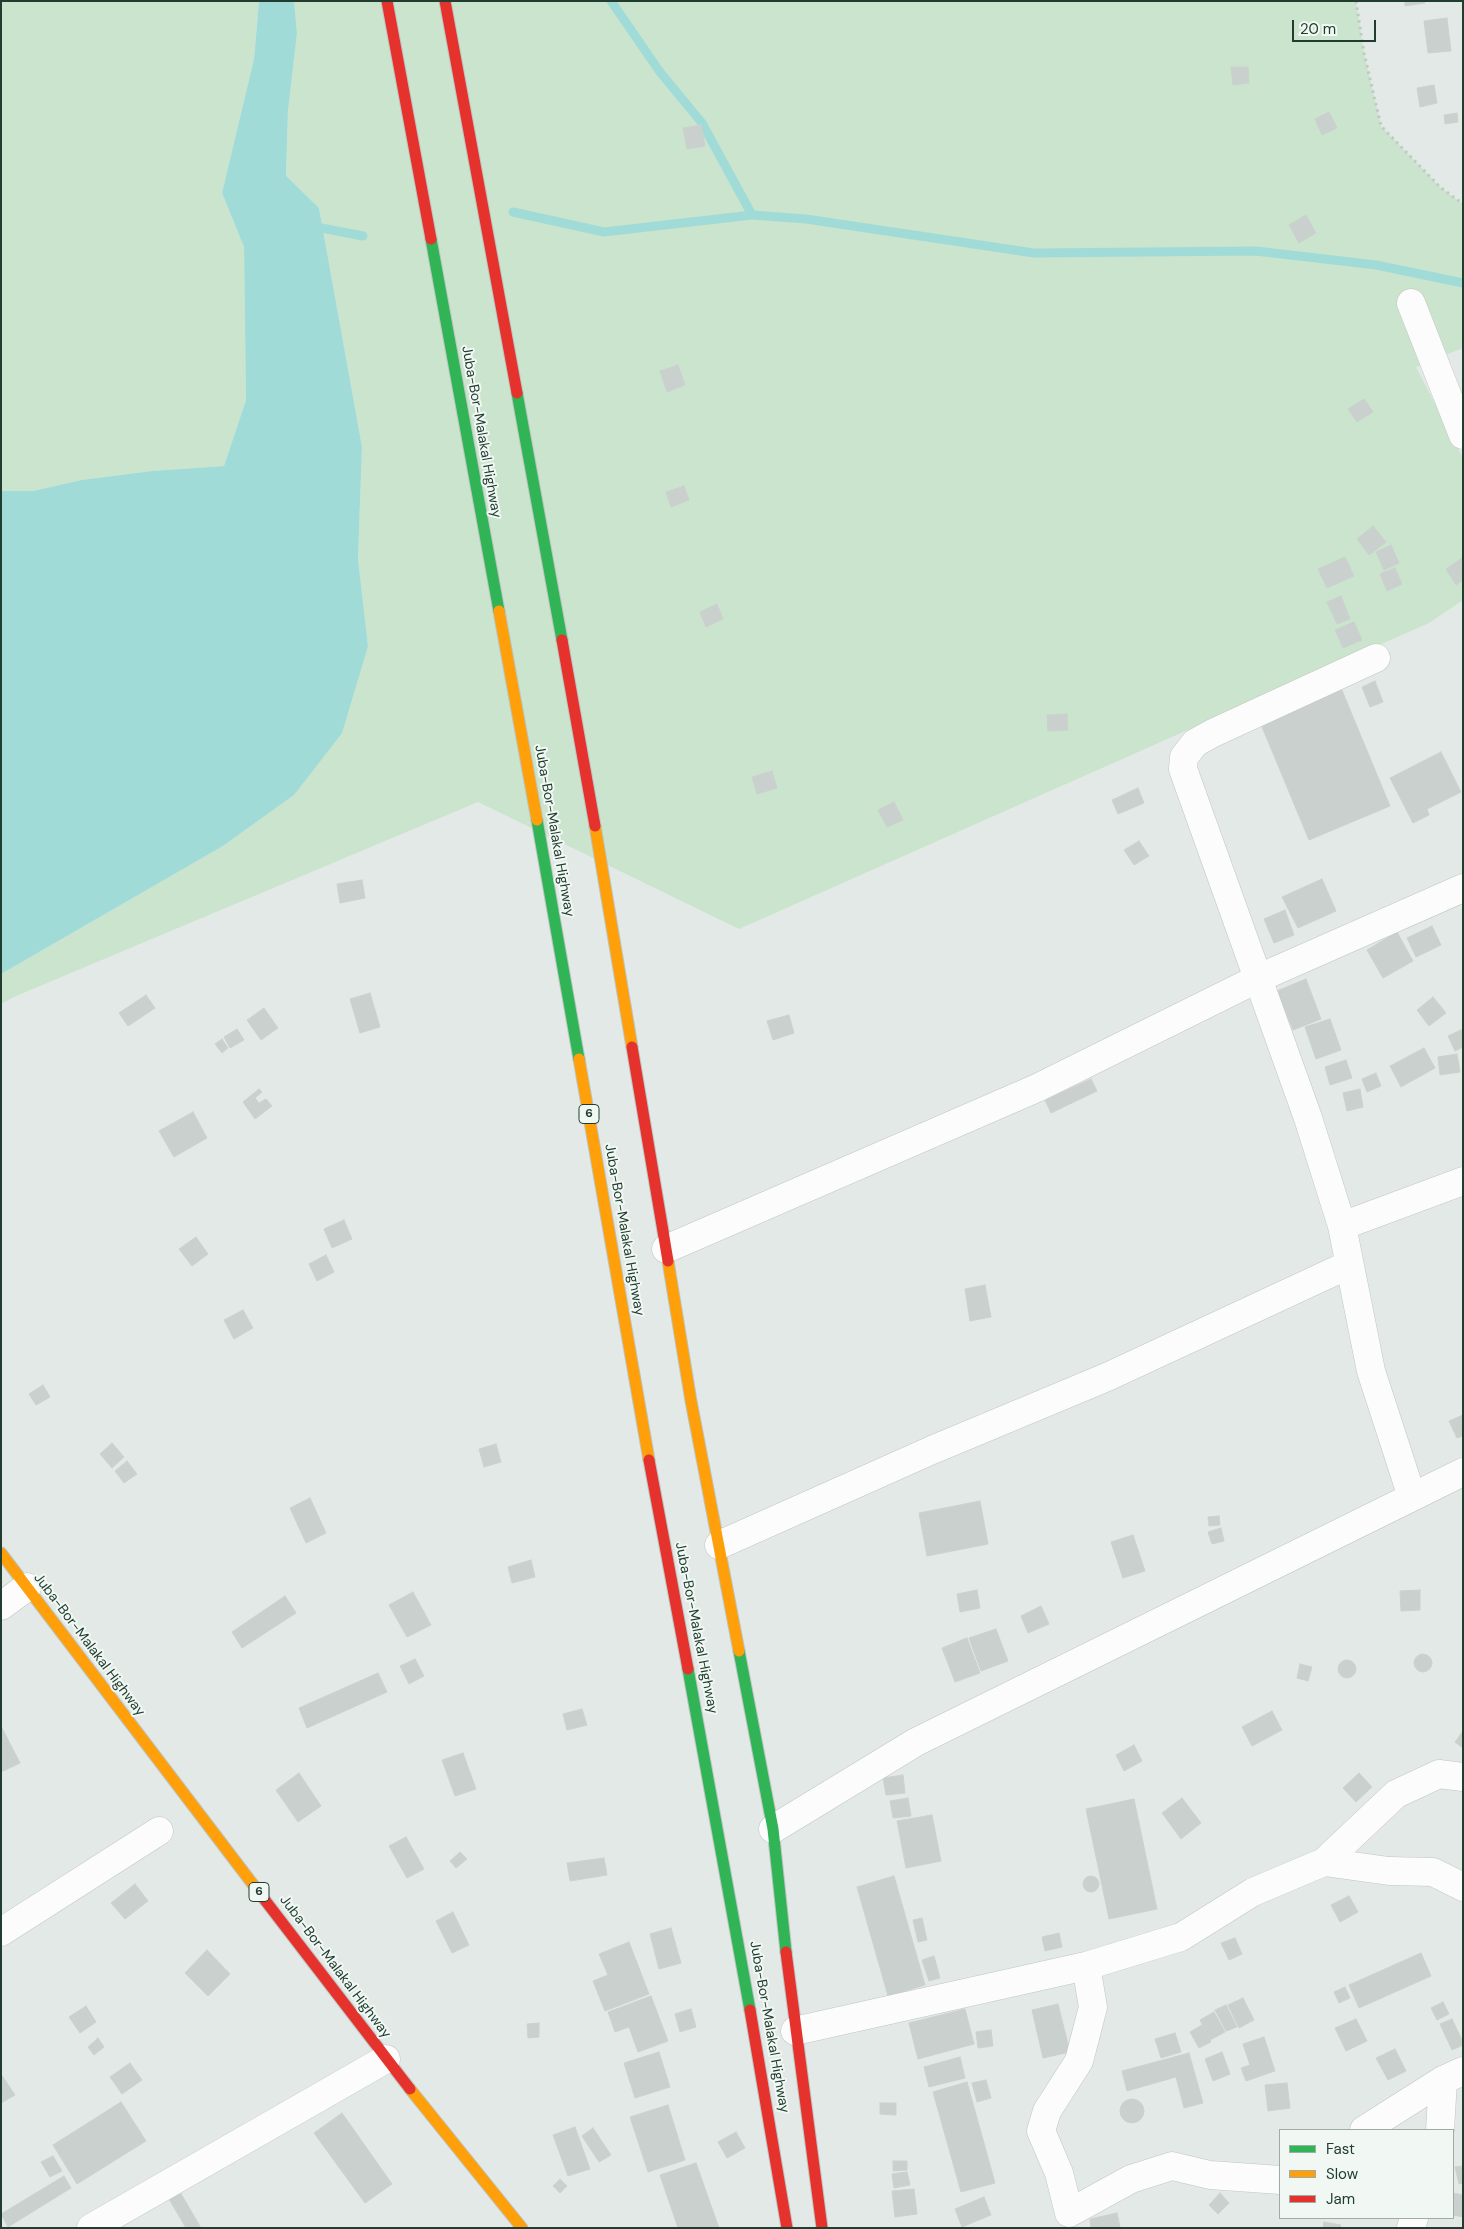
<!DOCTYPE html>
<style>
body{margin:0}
#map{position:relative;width:1464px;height:2229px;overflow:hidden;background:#e3e9e6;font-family:"DM Sans",sans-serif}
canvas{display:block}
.frame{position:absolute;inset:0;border:2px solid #203d30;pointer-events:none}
.legend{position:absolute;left:1279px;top:2129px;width:175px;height:90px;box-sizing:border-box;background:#f1f8f3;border:1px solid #9dada5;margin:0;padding:6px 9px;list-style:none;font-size:15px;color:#203d30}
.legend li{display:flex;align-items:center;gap:10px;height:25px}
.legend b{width:25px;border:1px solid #9dada5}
.scale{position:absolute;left:1292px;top:20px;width:84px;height:22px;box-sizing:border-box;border:2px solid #203d30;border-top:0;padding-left:6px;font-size:15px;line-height:18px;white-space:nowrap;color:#203d30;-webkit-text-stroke:4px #f1f8f3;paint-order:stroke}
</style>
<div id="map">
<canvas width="1464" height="2229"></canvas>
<div class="frame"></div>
<ul class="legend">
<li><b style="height:6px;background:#30b455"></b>Fast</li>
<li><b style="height:6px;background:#ff9f0a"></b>Slow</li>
<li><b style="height:6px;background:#e5322d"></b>Jam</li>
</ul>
<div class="scale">20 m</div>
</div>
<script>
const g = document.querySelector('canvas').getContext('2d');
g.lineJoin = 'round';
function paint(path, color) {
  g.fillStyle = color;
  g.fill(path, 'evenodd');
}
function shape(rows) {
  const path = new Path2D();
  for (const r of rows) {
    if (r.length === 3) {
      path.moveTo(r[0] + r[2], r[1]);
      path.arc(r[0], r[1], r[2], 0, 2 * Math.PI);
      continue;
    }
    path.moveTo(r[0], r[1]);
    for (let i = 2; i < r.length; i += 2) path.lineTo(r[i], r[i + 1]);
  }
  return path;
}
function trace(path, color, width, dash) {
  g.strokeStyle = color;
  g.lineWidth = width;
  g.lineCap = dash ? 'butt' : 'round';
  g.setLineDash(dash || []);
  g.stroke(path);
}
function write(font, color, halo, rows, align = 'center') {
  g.font = font + ' "DM Sans",sans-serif';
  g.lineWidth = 4;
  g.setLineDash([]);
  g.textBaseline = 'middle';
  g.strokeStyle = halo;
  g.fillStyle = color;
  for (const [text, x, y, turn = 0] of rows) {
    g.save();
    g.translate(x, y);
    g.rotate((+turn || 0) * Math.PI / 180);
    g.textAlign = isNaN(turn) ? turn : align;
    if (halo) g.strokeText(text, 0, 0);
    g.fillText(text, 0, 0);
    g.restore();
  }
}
paint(shape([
 [1,1,259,1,254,59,222,193,244,247,246,400,224,466,152,471,81,480,33,491,1,491],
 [294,1,1356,1,1364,53,1381,126,1440,187,1463,204,1463,348,1416,367,1463,458,1463,600,1429,623,739,929,478,802,16,996,1,1004,1,974,223,846,294,795,368,646,358,559,362,447,319,208,286,177,288,111,297,33]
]), '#cbe4ce');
paint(shape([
 [259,1,294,1,297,33,288,111,286,176,319,208,362,447,358,559,368,646,342,733,294,795,223,846,1,974,1,491,33,491,81,480,152,471,224,466,246,400,244,247,222,193,254,59]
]), '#a1dbd8');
trace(shape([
 [611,1,660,72,702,123,752,215],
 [513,212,604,232,752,215,806,219,1034,253,1256,251,1376,265,1463,283],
 [311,226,363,236]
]), '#a1dbd8', 9);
const building = shape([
 [1405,1,1424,1,1425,3,1405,6,1405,1],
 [1447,18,1451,51,1428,53,1424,21,1447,18],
 [1231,67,1248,67,1249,83,1233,85,1231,67],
 [1434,85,1437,103,1420,107,1417,88,1434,85],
 [1329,112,1337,128,1322,135,1315,119,1329,112],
 [1457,113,1458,122,1445,124,1444,115,1457,113],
 [701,125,705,146,687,149,683,128,701,125],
 [1306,215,1316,233,1299,243,1289,225,1306,215],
 [678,365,685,385,667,392,660,371,678,365],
 [1364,399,1373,412,1357,422,1348,409,1364,399],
 [684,486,689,500,671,507,666,492,684,486],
 [1373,526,1386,542,1369,555,1357,539,1373,526],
 [1391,545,1399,563,1384,570,1376,552,1391,545],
 [1345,557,1354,576,1327,588,1318,569,1345,557],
 [1462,558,1463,580,1456,585,1446,569,1462,558],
 [1395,568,1402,584,1387,591,1380,574,1395,568],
 [1341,596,1350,619,1337,624,1327,602,1341,596],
 [717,604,723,619,706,627,700,612,717,604],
 [1354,622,1362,640,1343,648,1335,630,1354,622],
 [1375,681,1383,702,1370,707,1362,687,1375,681],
 [1341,688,1390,806,1309,840,1260,722,1341,688],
 [1067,714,1068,730,1048,731,1047,715,1067,714],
 [1441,752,1461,792,1427,809,1429,815,1413,823,1390,778,1441,752],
 [772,771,777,788,757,794,752,777,772,771],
 [1138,788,1144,803,1118,814,1112,800,1138,788],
 [894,802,903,820,887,827,878,810,894,802],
 [1139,841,1149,856,1134,865,1124,850,1139,841],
 [1322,879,1336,911,1298,928,1282,897,1322,879],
 [362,880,365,898,340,903,337,884,362,880],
 [1285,910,1294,935,1274,943,1264,919,1285,910],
 [1432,926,1441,945,1416,957,1407,938,1432,926],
 [1397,932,1413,961,1383,978,1367,950,1397,932],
 [1306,979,1321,1019,1293,1030,1277,991,1306,979],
 [370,993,380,1027,360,1033,350,999,370,993],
 [146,995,155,1008,128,1026,119,1013,146,995],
 [1433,997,1446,1013,1429,1026,1417,1010,1433,997],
 [264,1008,278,1028,261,1040,247,1020,264,1008],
 [789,1015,794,1033,773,1040,767,1021,789,1015],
 [1330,1019,1341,1050,1316,1059,1305,1027,1330,1019],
 [237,1029,244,1040,230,1048,224,1037,237,1029],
 [1463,1029,1463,1047,1455,1051,1448,1036,1463,1029],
 [222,1039,228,1048,222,1053,215,1044,222,1039],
 [1424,1048,1435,1068,1401,1087,1390,1066,1424,1048],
 [1457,1054,1460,1072,1440,1075,1438,1057,1457,1054],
 [1346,1060,1352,1078,1330,1085,1325,1067,1346,1060],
 [1376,1073,1381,1086,1367,1092,1362,1079,1376,1073],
 [1091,1079,1097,1091,1051,1113,1045,1100,1091,1079],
 [259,1089,262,1092,255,1098,259,1103,266,1099,272,1106,255,1119,243,1102,259,1089],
 [1360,1089,1363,1107,1347,1111,1343,1093,1360,1089],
 [193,1112,207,1138,174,1157,159,1131,193,1112],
 [344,1220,352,1239,332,1248,324,1229,344,1220],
 [196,1237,208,1254,192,1266,179,1249,196,1237],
 [326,1255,334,1272,317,1281,309,1264,326,1255],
 [985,1285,991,1317,970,1321,965,1289,985,1285],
 [243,1310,253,1328,234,1339,224,1320,243,1310],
 [43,1385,50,1397,36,1405,29,1394,43,1385],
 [1463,1415,1463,1436,1457,1438,1449,1421,1463,1415],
 [112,1443,124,1457,112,1468,100,1454,112,1443],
 [496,1444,501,1462,484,1467,479,1449,496,1444],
 [127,1461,137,1474,124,1483,115,1471,127,1461],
 [310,1498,326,1533,306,1543,290,1508,310,1498],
 [980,1501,988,1544,927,1556,919,1513,980,1501],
 [1219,1516,1220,1525,1209,1526,1208,1517,1219,1516],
 [1221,1528,1224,1541,1212,1544,1208,1532,1221,1528],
 [1133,1535,1145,1571,1123,1578,1111,1542,1133,1535],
 [531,1560,535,1577,512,1583,508,1567,531,1560],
 [977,1590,980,1608,960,1612,957,1594,977,1590],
 [1420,1590,1420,1610,1401,1611,1400,1591,1420,1590],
 [413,1592,431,1625,407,1637,389,1605,413,1592],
 [285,1596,296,1613,242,1648,232,1632,285,1596],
 [1041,1606,1049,1624,1028,1633,1021,1616,1041,1606],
 [996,1629,1008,1661,981,1671,969,1638,996,1629],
 [967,1638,980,1673,955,1682,942,1648,967,1638],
 [1423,1663,9],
 [415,1659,424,1676,409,1684,400,1666,415,1659],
 [1347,1669,9],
 [1300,1664,1312,1667,1308,1681,1297,1678,1300,1664],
 [378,1673,387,1692,307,1728,299,1708,378,1673],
 [582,1709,587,1725,567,1730,563,1714,582,1709],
 [1272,1711,1282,1730,1252,1746,1242,1727,1272,1711],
 [1,1726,20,1763,1,1772,1,1726],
 [1463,1731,1463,1748,1455,1742,1463,1731],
 [1134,1745,1142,1761,1124,1771,1116,1755,1134,1745],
 [463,1753,476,1789,455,1796,442,1760,463,1753],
 [299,1773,321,1806,298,1822,276,1790,299,1773],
 [1359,1773,1372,1787,1356,1802,1343,1788,1359,1773],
 [903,1775,905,1793,886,1795,883,1778,903,1775],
 [908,1798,911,1816,893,1818,890,1801,908,1798],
 [1182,1798,1201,1823,1181,1839,1162,1813,1182,1798],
 [1134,1799,1157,1909,1109,1919,1086,1809,1134,1799],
 [932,1815,941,1861,906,1868,897,1821,932,1815],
 [406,1837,424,1869,407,1878,389,1846,406,1837],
 [460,1852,467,1859,456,1868,450,1861,460,1852],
 [604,1858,607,1875,570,1881,567,1863,604,1858],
 [1091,1884,8],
 [894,1876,925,1985,888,1996,857,1887,894,1876],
 [135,1884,148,1901,125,1919,111,1903,135,1884],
 [1349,1896,1358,1912,1340,1922,1331,1905,1349,1896],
 [453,1912,469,1945,452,1953,436,1921,453,1912],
 [922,1918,927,1940,918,1942,913,1920,922,1918],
 [671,1928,681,1963,659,1969,650,1934,671,1928],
 [1059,1933,1062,1947,1045,1951,1042,1937,1059,1933],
 [1235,1938,1242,1954,1229,1960,1221,1943,1235,1938],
 [629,1942,649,1994,605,2011,593,1981,608,1975,599,1954,629,1942],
 [207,1950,230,1974,208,1996,185,1973,207,1950],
 [1421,1953,1431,1976,1359,2008,1349,1985,1421,1953],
 [934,1956,940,1978,929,1981,922,1960,934,1956],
 [1345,1987,1350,1998,1339,2003,1334,1992,1345,1987],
 [651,1996,668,2041,638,2052,629,2027,615,2032,608,2012,651,1996],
 [1243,1998,1254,2020,1239,2028,1228,2005,1243,1998],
 [1443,2002,1449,2014,1437,2020,1431,2008,1443,2002],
 [1058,2004,1070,2052,1043,2058,1032,2010,1058,2004],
 [1226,2005,1237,2027,1226,2031,1215,2010,1226,2005],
 [86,2006,96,2022,80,2033,69,2017,86,2006],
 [691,2009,696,2027,680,2032,675,2014,691,2009],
 [965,2009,974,2044,918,2059,909,2023,965,2009],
 [1214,2012,1225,2032,1210,2040,1200,2020,1214,2012],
 [1356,2019,1367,2041,1346,2051,1335,2028,1356,2019],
 [1452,2019,1463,2042,1463,2045,1452,2050,1440,2024,1452,2019],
 [539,2023,539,2037,528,2038,527,2024,539,2023],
 [1202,2025,1211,2042,1199,2048,1190,2032,1202,2025],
 [991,2030,993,2046,978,2048,976,2032,991,2030],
 [1175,2033,1181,2052,1161,2058,1155,2039,1175,2033],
 [1264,2037,1275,2071,1246,2081,1241,2068,1250,2065,1243,2044,1264,2037],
 [98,2038,104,2047,94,2055,88,2047,98,2038],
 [1395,2049,1406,2071,1388,2080,1376,2058,1395,2049],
 [659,2052,670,2087,635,2098,624,2063,659,2052],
 [1222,2052,1230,2074,1213,2081,1205,2059,1222,2052],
 [1189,2053,1203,2103,1184,2108,1176,2077,1127,2091,1122,2071,1189,2053],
 [960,2057,965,2078,929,2087,924,2067,960,2057],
 [130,2063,142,2080,122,2094,110,2077,130,2063],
 [1,2074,15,2095,1,2103,1,2074],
 [986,2080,991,2098,977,2102,972,2083,986,2080],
 [967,2082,995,2183,961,2192,933,2092,967,2082],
 [1287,2083,1290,2108,1268,2111,1265,2085,1287,2083],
 [1132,2111,12],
 [121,2102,146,2141,77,2184,53,2145,121,2102],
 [880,2103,896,2103,896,2115,880,2114,880,2103],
 [668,2105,685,2160,648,2172,630,2117,668,2105],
 [342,2113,392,2184,365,2203,314,2133,342,2113],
 [575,2127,590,2169,568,2176,553,2135,575,2127],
 [593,2128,611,2155,599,2162,582,2136,593,2128],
 [736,2132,745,2148,727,2158,718,2142,736,2132],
 [53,2156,62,2171,50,2177,41,2162,53,2156],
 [893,2161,907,2161,907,2170,893,2171,893,2161],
 [696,2163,719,2228,678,2228,660,2175,696,2163],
 [1463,2166,1463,2183,1459,2184,1455,2167,1463,2166],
 [907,2172,910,2185,894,2188,892,2174,907,2172],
 [64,2176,71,2188,8,2227,1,2214,64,2176],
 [560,2179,567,2186,560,2193,553,2186,560,2179],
 [914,2189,917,2214,895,2217,892,2191,914,2189],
 [180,2192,201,2228,186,2228,169,2199,180,2192],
 [1220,2193,1229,2203,1218,2214,1209,2205,1220,2193],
 [1453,2193,1463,2195,1463,2217,1453,2215,1453,2193],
 [984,2197,991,2215,962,2227,955,2209,984,2197],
 [1117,2213,1120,2227,1091,2228,1090,2219,1117,2213],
 [1324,2222,1341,2225,1340,2228,1323,2228,1324,2222]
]);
paint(building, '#cad0cd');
trace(building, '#cbd2ce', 1);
const street = shape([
 [1411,303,1463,435],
 [1376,658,1213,733,1195,743,1184,757,1183,769,1308,1118,1342,1226,1371,1371,1412,1497],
 [1342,1226,1463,1181],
 [666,1249,1037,1088,1259,978,1463,888],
 [719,1545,932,1450,1107,1377,1348,1265],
 [1,1606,27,1587],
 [773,1829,916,1742,1463,1472],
 [1324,1862,1389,1871,1433,1872,1463,1887],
 [1,1932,159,1831],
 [1086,1966,1093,2007,1079,2061,1047,2111,1041,2131,1059,2173,1069,2213,1131,2179,1172,2166,1210,2175,1280,2180],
 [795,2031,1086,1966,1181,1937,1253,1892,1324,1862,1396,1794,1439,1774,1463,1777],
 [1364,2130,1443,2080],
 [1440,2130,1443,2080,1463,2071],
 [91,2228,386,2059],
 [1411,2228,1414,2218]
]);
const fast = shape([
 [431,239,499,611],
 [517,393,562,640],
 [537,820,579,1059],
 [739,1651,773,1829,786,1952],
 [688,1669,750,2010]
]);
const slow = shape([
 [499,611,537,820],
 [595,826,632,1047],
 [579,1059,649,1460],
 [668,1261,691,1401,739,1651],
 [1,1553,261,1895],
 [410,2089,522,2228]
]);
const jam = shape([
 [387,1,431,239],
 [445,1,517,393],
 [562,640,595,826],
 [632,1047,668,1261],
 [649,1460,688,1669],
 [261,1895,410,2089],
 [786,1952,822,2228],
 [750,2010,787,2228]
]);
trace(street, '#c0c6c3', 29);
trace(fast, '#bbc5c1', 13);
trace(slow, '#bbc5c1', 13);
trace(jam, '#bbc5c1', 13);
trace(shape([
 [1356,1,1364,53,1381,126,1440,187,1463,204]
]), '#c0cac4', 3, [2.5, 4]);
trace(street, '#fbfcfb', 28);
trace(fast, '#30b455', 11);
trace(slow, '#ff9f0a', 11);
trace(jam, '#e5322d', 11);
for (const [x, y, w] of [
 [589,1114,20],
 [259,1892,20]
]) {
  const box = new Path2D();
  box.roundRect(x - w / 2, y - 9.5, w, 19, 4);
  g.fillStyle = '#f1f8f3';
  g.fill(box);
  trace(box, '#203d30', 1);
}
write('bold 12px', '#203d30', null, [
 ["6",589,1114],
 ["6",259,1892]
]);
write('14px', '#203d30', '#f1f8f3', [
 ["Juba-Bor-Malakal Highway",481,432,80],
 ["Juba-Bor-Malakal Highway",554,831,80],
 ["Juba-Bor-Malakal Highway",624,1230,80],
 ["Juba-Bor-Malakal Highway",696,1628,79],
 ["Juba-Bor-Malakal Highway",89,1645,53],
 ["Juba-Bor-Malakal Highway",335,1967,53],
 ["Juba-Bor-Malakal Highway",769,2027,80]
]);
</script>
